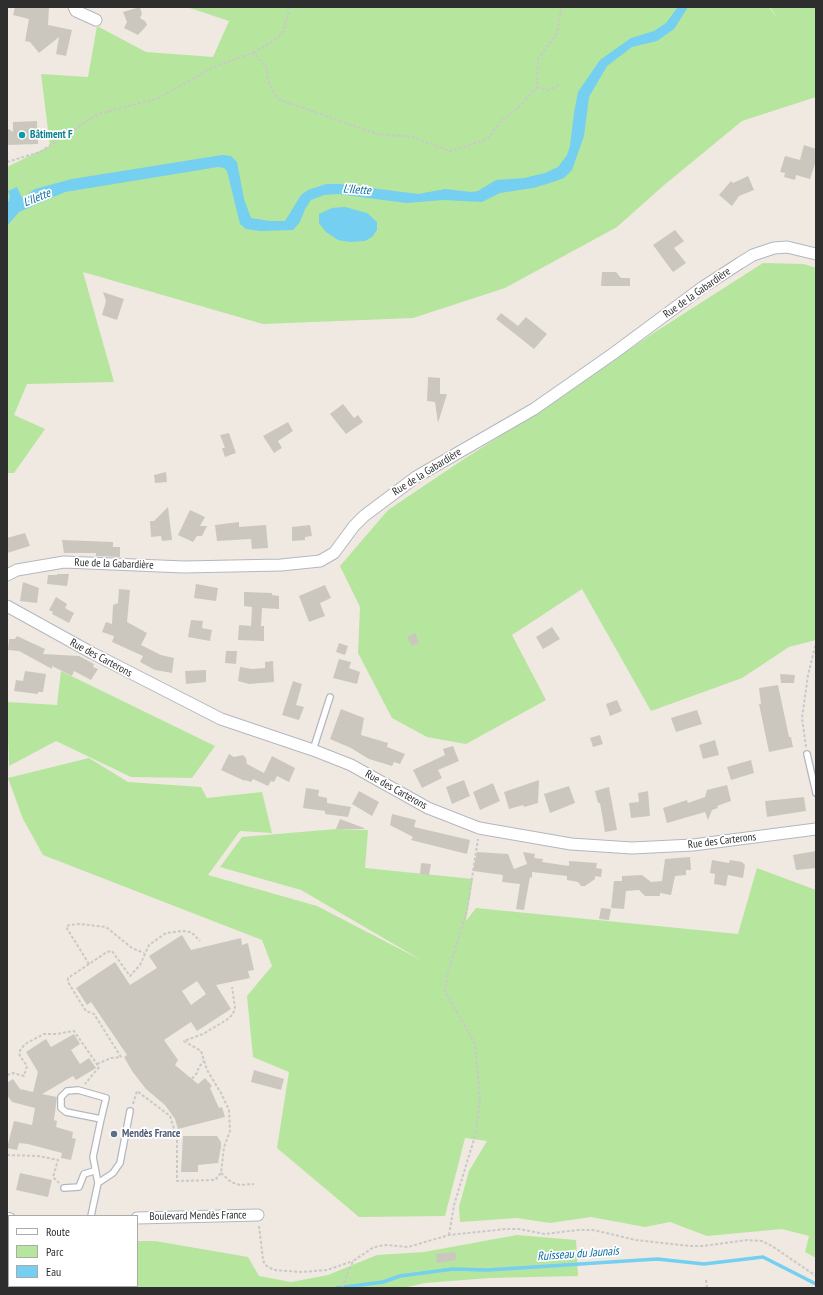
<!DOCTYPE html>
<meta charset="utf-8">
<style>
body{margin:0}
#map{position:relative;width:823px;height:1295px;overflow:hidden;background:#efe9e1;font-family:"PT Sans Narrow",sans-serif}
canvas{display:block}
.frame{position:absolute;inset:0;border:8px solid #2e2e2e;pointer-events:none}
.legend{position:absolute;left:8px;top:1215px;width:130px;height:72px;box-sizing:border-box;background:#fff;border:1px solid #ababab;margin:0;padding:5px 7px;list-style:none;font-size:12px;color:#2e2e2e}
.legend li{display:flex;align-items:center;gap:8px;height:20px}
.legend b{width:20px;border:1px solid #ababab}
</style>
<div id="map">
<canvas width="823" height="1295"></canvas>
<div class="frame"></div>
<ul class="legend">
<li><b style="height:5px;background:#fff"></b>Route</li>
<li><b style="height:11px;background:#b6e59e"></b>Parc</li>
<li><b style="height:11px;background:#75cff0"></b>Eau</li>
</ul>
</div>
<script>
const g = document.querySelector('canvas').getContext('2d');
g.lineJoin = 'round';
function paint(path, color) {
  g.fillStyle = color;
  g.fill(path, 'evenodd');
}
function shape(rows) {
  const path = new Path2D();
  for (const r of rows) {
    path.moveTo(r[0], r[1]);
    for (let i = 2; i < r.length; i += 2) path.lineTo(r[i], r[i + 1]);
  }
  return path;
}
function trace(path, color, width, dash) {
  g.strokeStyle = color;
  g.lineWidth = width;
  g.lineCap = dash ? 'butt' : 'round';
  g.setLineDash(dash || []);
  g.stroke(path);
}
function write(font, color, halo, rows, align = 'center') {
  g.font = font + ' "PT Sans Narrow",sans-serif';
  g.lineWidth = 3.5;
  g.setLineDash([]);
  g.textBaseline = 'middle';
  g.strokeStyle = halo;
  g.fillStyle = color;
  for (const [text, x, y, turn = 0] of rows) {
    g.save();
    g.translate(x, y);
    g.rotate((+turn || 0) * Math.PI / 180);
    g.textAlign = isNaN(turn) ? turn : align;
    if (halo) g.strokeText(text, 0, 0);
    g.fillText(text, 0, 0);
    g.restore();
  }
}
paint(shape([
 [187,7,769,7,778,19,770,7,816,7,816,97,742,121,663,186,617,227,505,288,413,318,263,324,83,272,114,382,27,384,14,415,45,429,14,473,7,473,7,217,16,209,7,198,7,167,50,146,41,74,88,77,97,26,146,52,213,57,229,21],
 [763,263,804,264,816,268,816,640,789,647,742,678,651,711,582,589,512,635,546,700,466,744,427,737,392,718,358,653,360,607,340,566,388,510,464,459,563,396,652,334],
 [61,671,215,746,192,778,131,777,56,741,9,766,7,702,57,705],
 [89,758,128,782,201,787,207,798,262,792,272,833,240,831,208,875,317,906,423,961,301,890,220,867,242,837,336,829,368,830,365,868,473,879,466,921,476,908,738,934,757,868,816,890,816,1258,805,1252,809,1236,782,1229,707,1236,670,1222,645,1227,591,1217,550,1223,517,1218,460,1222,459,1207,469,1171,487,1141,465,1138,445,1216,359,1217,277,1148,289,1072,253,1057,247,996,272,966,262,940,43,855,23,819,8,778],
 [517,1235,576,1240,578,1276,489,1278,425,1283,403,1288,26,1288,23,1286,137,1286,137,1241,155,1241,248,1257,259,1276,291,1282,328,1275,377,1255,424,1252]
]), '#b6e59e');
paint(shape([
 [678,7,688,7,674,29,657,41,632,47,607,66,589,97,584,136,572,170,564,178,550,183,533,188,500,193,482,202,443,200,406,203,338,194,324,195,311,200,305,209,300,222,293,230,260,231,246,229,240,224,227,171,224,168,218,167,65,192,19,212,7,226,7,204,10,197,8,191,17,187,22,198,35,189,72,179,222,155,231,156,237,162,244,199,251,218,270,221,285,221,301,195,308,190,326,184,340,184,418,194,445,189,471,192,478,191,496,180,524,178,545,173,558,167,567,155,570,146,574,113,578,92,600,60,631,38,654,31,666,23],
 [345,207,367,213,377,222,377,230,372,237,365,241,350,242,338,240,326,232,319,223,319,214,332,208]
]), '#75cff0');
trace(shape([
 [113,1286,120,1288],
 [337,1288,383,1282,400,1276,453,1269,488,1270,657,1259,704,1264,763,1257,816,1284]
]), '#75cff0', 3.5);
paint(shape([
 [15,7,49,7,48,25,72,30,66,56,56,54,59,37,39,53,30,42,25,41,29,19,13,15],
 [140,7,142,14,140,18,145,21,147,25,138,35,124,28,127,22,123,12],
 [37,121,38,144,7,145,7,128,13,132,13,122],
 [804,145,816,149,816,161,810,179,796,175,795,180,784,177,785,173,780,172,785,156,800,160],
 [748,176,754,190,739,196,732,206,719,195,731,181,733,183],
 [675,230,684,241,674,248,686,263,673,272,653,245],
 [602,272,616,272,621,278,630,278,630,286,601,286],
 [103,292,124,299,117,320,102,315,106,301],
 [501,313,518,326,526,317,547,334,534,349,496,319],
 [428,377,440,378,440,394,447,394,438,423,435,402,427,401],
 [343,404,354,418,358,415,363,422,346,434,330,414],
 [288,422,293,431,278,441,282,448,274,453,263,436],
 [229,433,236,453,225,457,222,448,225,448,220,435],
 [166,472,167,482,155,483,154,475],
 [168,507,172,540,162,541,161,536,151,537,150,521,154,521],
 [190,510,205,517,200,526,207,526,202,536,197,536,193,542,178,535],
 [239,522,239,527,266,525,268,548,252,549,251,539,217,541,215,525],
 [310,525,312,536,305,537,305,540,292,541,292,527],
 [25,533,30,546,7,553,7,538],
 [62,540,113,542,113,547,120,547,120,557,96,556,96,553,64,553],
 [57,574,69,574,67,586,47,584,48,575,57,575],
 [23,582,39,588,37,603,20,601],
 [196,584,218,588,216,601,194,598],
 [325,585,331,598,320,603,325,616,309,622,299,596],
 [119,589,130,590,127,622,147,633,141,645,161,655,174,658,172,673,155,670,140,662,143,656,112,642,114,636,102,632,106,622,112,624,113,605,118,603],
 [244,592,272,593,272,595,279,596,279,609,262,608,261,626,264,626,264,641,238,640,239,625,251,626,252,607,244,606],
 [56,597,67,604,65,608,74,613,69,623,52,614,53,612,49,610],
 [191,620,203,621,202,628,212,630,210,641,188,637],
 [552,627,560,639,543,649,536,637],
 [415,633,419,642,412,646,407,637],
 [17,636,45,649,43,654,79,656,94,664,93,667,98,669,91,680,74,671,72,676,52,666,52,669,19,651,8,650,9,639,15,639],
 [339,643,348,646,345,655,336,652],
 [226,651,237,651,236,664,225,663],
 [339,659,351,662,349,668,360,672,357,684,333,678],
 [273,661,274,682,249,684,238,681,240,667,252,669,265,668,265,662],
 [206,670,206,682,186,684,185,671],
 [25,671,46,674,43,692,38,692,38,694,14,691,16,680,23,681],
 [780,674,795,675,794,683,781,683],
 [293,681,302,684,296,705,304,707,299,720,282,715],
 [778,685,789,737,791,737,793,747,769,752,759,704,761,704,759,688],
 [617,700,622,711,610,716,606,704],
 [341,709,364,718,361,735,388,743,387,747,405,754,400,764,394,762,392,766,369,759,351,748,330,739],
 [697,710,702,724,676,732,671,718],
 [600,735,603,744,593,747,590,738],
 [715,740,719,755,703,759,699,745],
 [453,746,459,761,438,770,442,778,422,788,413,770,445,755,443,749],
 [229,754,234,757,243,755,246,758,247,764,264,773,272,756,295,768,289,782,277,776,274,782,271,781,268,786,253,779,251,782,245,780,245,781,221,770],
 [751,760,754,773,731,780,727,767],
 [464,780,470,796,452,804,446,787],
 [539,780,538,803,524,807,523,805,509,809,504,792],
 [493,783,500,801,480,810,473,792],
 [727,785,731,801,717,806,718,808,712,810,708,820,705,812,667,823,663,808,687,800,688,803,705,797,707,790],
 [569,786,575,803,550,813,544,794],
 [609,787,617,830,605,832,600,803,598,803,595,791],
 [306,788,319,790,318,796,327,798,327,803,351,807,348,817,325,814,325,811,303,808],
 [359,791,379,802,372,816,352,804],
 [648,791,650,816,631,818,629,803,639,802,638,793],
 [804,797,806,811,767,817,765,801],
 [392,814,416,820,414,827,470,840,467,854,411,840,413,837,390,825],
 [340,819,364,828,364,829,336,829],
 [816,851,816,868,796,870,793,855],
 [477,852,508,854,514,869,527,864,523,852,535,854,534,858,543,859,542,862,569,866,569,861,597,863,596,868,602,869,601,877,595,876,595,879,585,886,581,886,578,882,567,880,567,876,532,872,532,878,530,877,524,910,516,909,520,884,502,882,503,875,473,871],
 [690,857,691,870,686,870,686,875,675,876,671,895,660,893,660,896,645,896,639,890,626,891,624,909,611,908,614,881,622,881,622,876,642,875,651,882,662,881,665,859],
 [712,860,729,863,730,860,742,862,745,865,743,878,728,875,726,886,714,884,715,874,710,873],
 [421,863,431,864,429,875,420,874],
 [601,908,611,909,609,920,599,919],
 [182,935,191,950,241,938,242,945,248,943,254,970,248,971,250,978,216,985,231,1009,197,1031,191,1022,164,1040,178,1060,175,1065,198,1084,205,1078,212,1086,210,1088,219,1108,222,1107,225,1117,178,1129,175,1119,165,1105,146,1089,132,1071,124,1057,127,1055,91,1002,87,1005,76,988,115,962,130,985,157,968,149,956],
 [197,981,206,994,191,1005,182,991],
 [74,1034,80,1044,71,1050,80,1064,89,1058,96,1068,76,1080,73,1076,42,1094,57,1097,54,1120,57,1121,56,1127,73,1132,72,1138,76,1139,71,1160,61,1158,62,1153,28,1144,19,1143,17,1150,7,1148,14,1121,32,1125,35,1108,12,1102,7,1095,7,1083,13,1079,20,1089,33,1092,38,1072,26,1052,46,1039,51,1047],
 [254,1070,284,1079,281,1090,251,1082],
 [183,1136,217,1136,221,1142,221,1147,218,1163,198,1165,198,1172,181,1172],
 [20,1173,52,1180,48,1197,16,1190],
 [455,1252,456,1260,437,1263,436,1254]
]), '#cbc7bf');
const service = shape([
 [313,750,330,697],
 [807,754,816,793],
 [98,1183,93,1157,101,1119,106,1098,78,1090,67,1091,61,1097,61,1108,66,1112,101,1119],
 [64,1188,79,1187,84,1174,94,1171],
 [91,1216,98,1183,113,1173,120,1163,130,1111]
]);
const minor = shape([
 [74,7,76,11,96,20],
 [7,575,17,570,64,562,184,567,281,565,320,561,334,553,354,526,364,516,416,477,534,409,614,353,703,287,740,263,753,255,774,248,787,247,816,254],
 [7,606,92,653,221,719,313,750,351,765,428,808,479,828,571,844,632,848,693,845,816,829],
 [137,1218,258,1215]
]);
const tertiary = shape([
 [7,1220,9,1220],
 [36,1288,37,1286]
]);
trace(service, '#b4b7c1', 8);
trace(minor, '#b4b7c1', 13);
trace(tertiary, '#b4b7c1', 16);
trace(shape([
 [253,53,273,41,284,31,289,7],
 [537,87,549,90,561,84],
 [7,162,40,152,98,114,159,98,213,67,253,53,266,67,269,83,278,99,377,134,412,137,450,151,488,139,500,122,519,107,537,87,538,59,557,34,561,10,563,7],
 [806,747,802,718,808,675,816,643],
 [89,964,66,927,69,925,80,924,106,927,132,948,144,953],
 [97,1064,111,1058,121,1057,94,1014,86,1011,79,1000,68,982,68,978,107,952,112,951,130,976,140,965,149,945,166,933,182,931,191,932,200,941],
 [7,1075,13,1073,24,1076,27,1066,20,1056,19,1052,25,1044,44,1034,56,1034,74,1031,99,1067,85,1084],
 [182,1090,197,1073,199,1067,204,1061],
 [133,1104,137,1091,170,1116,177,1138,177,1181,215,1180,221,1173,224,1147,230,1131,229,1110,221,1093,207,1070,201,1051,184,1041,203,1034,228,1019,233,1014,235,1007,232,987],
 [7,1114,7,1120],
 [7,1155,38,1156,58,1160,53,1177,59,1183],
 [221,1173,231,1182,240,1185,254,1184],
 [259,1226,263,1260,265,1265,274,1270,301,1272,327,1270,353,1261],
 [449,1235,454,1205,475,1136,480,1101,475,1044,445,991,447,976,467,910,478,839],
 [7,1255,9,1255],
 [706,1280,707,1288],
 [102,1286,110,1288],
 [342,1288,353,1261,374,1247,386,1245,408,1247,449,1235,506,1229,519,1229,545,1234,578,1230,593,1230,636,1240,690,1246,703,1246,747,1240,762,1241,772,1246,816,1276]
]), '#c9c9c9', 2, [3, 2]);
trace(service, '#fff', 5.5);
trace(minor, '#fff', 11);
trace(tertiary, '#fff', 14);
for (const [x, y, r, color] of [
 [22,135,4,"#0f9aa8"],
 [114,1134,4,"#5c6f8a"]
]) {
  const dot = new Path2D();
  dot.arc(x, y, r, 0, 2 * Math.PI);
  g.fillStyle = color;
  g.fill(dot);
  trace(dot, '#fff', 1.5);
}
write('bold 11px', '#0d838f', '#fff', [
 ["Bâtiment F",30,135]
], 'left');
write('11px', '#2e2e2e', '#fff', [
 ["Rue de la Gabardière",697,293,-35],
 ["Rue de la Gabardière",427,472,-32],
 ["Rue de la Gabardière",114,564,2],
 ["Rue des Carterons",101,658,28],
 ["Rue des Carterons",396,790,29],
 ["Rue des Carterons",722,841,-7],
 ["Boulevard Mendès France",198,1216,-1]
]);
write('bold 11px', '#4e5e75', '#fff', [
 ["Mendès France",122,1134]
], 'left');
write('italic 12px', '#0d6fa3', '#fff', [
 ["L'Ilette",357,190,4],
 ["L'Ilette",37,198,-22],
 ["Ruisseau du Jaunais",578,1254,-4]
]);
</script>
